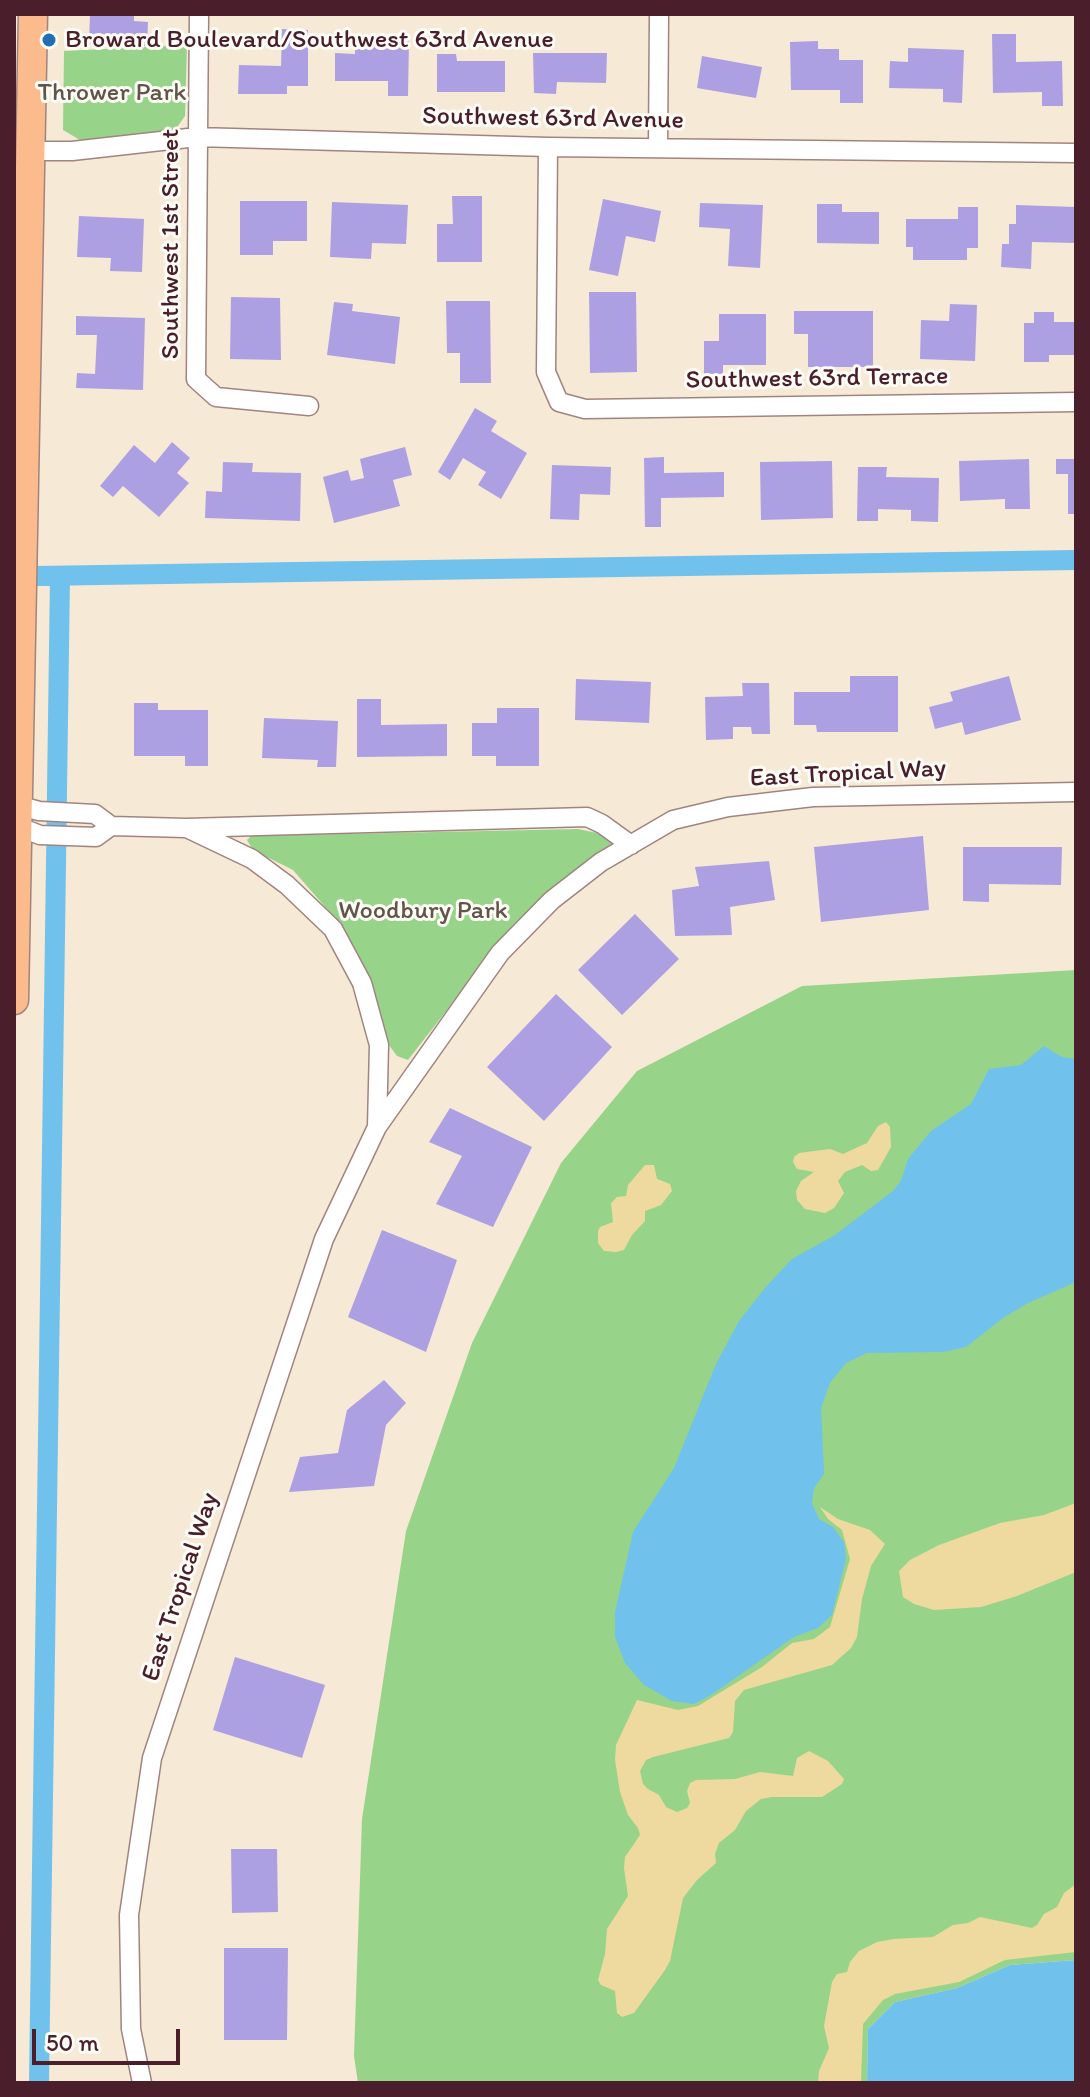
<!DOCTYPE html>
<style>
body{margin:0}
#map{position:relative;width:1090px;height:2097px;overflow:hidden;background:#f6e9d6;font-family:Itim,sans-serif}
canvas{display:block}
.frame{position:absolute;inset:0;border:16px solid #4a1f2b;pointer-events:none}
.scale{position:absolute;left:32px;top:2029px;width:148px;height:36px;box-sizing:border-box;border:4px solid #4a1f2b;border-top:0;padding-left:10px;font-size:24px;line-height:28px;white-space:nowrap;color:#4a1f2b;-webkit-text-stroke:6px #fdfcf7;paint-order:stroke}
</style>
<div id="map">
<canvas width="1090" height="2097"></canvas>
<div class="frame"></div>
<div class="scale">50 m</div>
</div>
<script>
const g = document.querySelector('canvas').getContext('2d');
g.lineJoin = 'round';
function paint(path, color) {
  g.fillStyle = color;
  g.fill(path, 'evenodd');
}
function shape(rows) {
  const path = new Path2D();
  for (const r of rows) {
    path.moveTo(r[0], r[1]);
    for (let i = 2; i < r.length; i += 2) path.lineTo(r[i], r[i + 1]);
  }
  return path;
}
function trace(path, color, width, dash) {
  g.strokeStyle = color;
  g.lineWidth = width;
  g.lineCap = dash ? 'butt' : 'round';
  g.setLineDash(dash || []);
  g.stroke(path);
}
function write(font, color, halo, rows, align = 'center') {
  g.font = font + ' Itim,sans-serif';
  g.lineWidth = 6;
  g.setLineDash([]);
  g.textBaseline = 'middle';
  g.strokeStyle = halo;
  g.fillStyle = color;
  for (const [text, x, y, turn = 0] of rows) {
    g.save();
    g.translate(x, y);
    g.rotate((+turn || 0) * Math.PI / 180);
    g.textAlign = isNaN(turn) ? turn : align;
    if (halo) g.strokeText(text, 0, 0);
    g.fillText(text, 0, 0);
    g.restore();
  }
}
paint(shape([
 [187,45,185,116,175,130,162,135,80,140,63,130,64,51],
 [578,829,597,833,614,843,556,885,513,925,408,1060,397,1056,389,1045,369,977,340,924,293,870,253,850,247,840,251,836],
 [1076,970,1076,1960,1010,1965,957,1988,895,2002,868,2029,867,2083,358,2083,354,2056,362,1819,406,1531,472,1343,561,1163,637,1071,802,986]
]), '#97d489');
paint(shape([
 [886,1122,890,1127,891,1147,878,1170,871,1171,862,1165,845,1172,838,1181,844,1193,834,1208,825,1213,805,1209,797,1200,796,1191,801,1181,814,1172,797,1169,793,1162,794,1157,799,1153,830,1149,843,1154,867,1143,878,1126],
 [645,1165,654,1165,657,1179,670,1184,672,1191,661,1205,645,1211,645,1221,632,1235,624,1250,616,1252,604,1251,598,1243,598,1231,600,1227,613,1222,611,1203,617,1197,626,1196,628,1185],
 [1076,1503,1076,1572,1017,1596,981,1607,934,1610,914,1604,903,1597,899,1571,910,1560,939,1545,1000,1523,1044,1515],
 [820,1507,838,1519,870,1530,885,1544,871,1566,862,1599,857,1637,851,1648,832,1665,744,1690,735,1701,733,1732,729,1738,653,1757,646,1760,640,1771,643,1784,648,1789,659,1795,666,1807,677,1812,687,1808,690,1803,687,1791,690,1783,696,1780,735,1779,760,1772,793,1776,797,1758,809,1751,828,1761,844,1779,842,1784,822,1797,772,1797,761,1799,746,1811,735,1830,719,1843,715,1854,716,1863,697,1880,683,1898,670,1961,665,1970,634,2013,622,2017,617,2013,615,1991,601,1985,598,1980,605,1954,607,1929,628,1896,624,1868,625,1857,640,1835,638,1828,628,1815,620,1792,615,1760,616,1745,637,1700,678,1710,698,1706,762,1667,792,1643,814,1639,830,1627,850,1559,842,1530,828,1519],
 [1076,1884,1076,1952,1005,1960,959,1982,895,1994,883,2000,863,2024,861,2083,818,2083,819,2071,829,2048,824,2026,832,1982,837,1974,847,1972,850,1962,859,1951,877,1942,894,1939,933,1937,953,1925,968,1923,980,1917,1032,1928,1037,1925,1044,1914,1057,1907,1064,1893]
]), '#eeda9e');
paint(shape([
 [1044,1046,1062,1057,1076,1059,1076,1282,1028,1303,1003,1318,966,1347,943,1352,867,1353,846,1363,830,1383,821,1408,824,1474,814,1488,812,1503,819,1519,833,1527,844,1542,846,1559,832,1615,818,1628,794,1637,711,1695,694,1704,672,1701,644,1685,625,1663,615,1637,615,1612,633,1532,674,1468,716,1364,739,1321,765,1288,792,1259,835,1235,893,1191,901,1181,908,1159,931,1131,971,1104,989,1069,1021,1065],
 [1076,1960,1076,2083,867,2083,868,2029,895,2002,957,1988,1010,1965]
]), '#70c1ec');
trace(shape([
 [36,576,1076,560],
 [39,2083,60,576]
]), '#70c1ec', 20);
paint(shape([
 [90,14,134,14,134,21,148,22,147,46,89,44],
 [282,29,308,30,308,86,287,86,287,94,238,94,239,65,281,66],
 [992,34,1016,34,1016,62,1062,61,1063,106,1042,106,1042,92,993,93],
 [355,41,409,41,408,96,388,96,388,81,335,81,335,53,355,54],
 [818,41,818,49,839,49,839,60,863,60,863,103,840,103,840,90,791,90,790,42],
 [908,48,964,50,962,103,943,102,943,89,889,88,890,61,908,62],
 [533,53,607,53,606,83,557,82,556,94,534,93],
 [437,54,456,54,457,61,505,61,505,92,437,92],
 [702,56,762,67,756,98,697,88],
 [452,196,482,196,482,262,437,262,437,224,453,224],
 [603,199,661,211,655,242,626,236,618,276,589,270],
 [240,201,307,201,307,241,273,241,273,255,240,255],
 [332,202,408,205,406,244,372,243,371,259,330,257],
 [700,203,763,205,760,268,728,266,730,229,699,227],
 [817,204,842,204,842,212,879,212,879,244,817,243],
 [1016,205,1076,207,1076,243,1032,242,1031,269,1001,267,1002,244,1009,244,1009,224,1016,224],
 [958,207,978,207,978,248,967,248,967,260,913,260,913,247,906,247,906,219,958,219],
 [79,216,144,219,142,272,110,271,111,258,77,257],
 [589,292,636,292,637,372,590,373],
 [231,297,280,298,281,360,230,359],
 [446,301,490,301,491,383,460,383,460,353,447,353],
 [334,302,353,304,352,311,400,317,395,364,327,355],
 [950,304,977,305,975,361,920,359,921,320,949,321],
 [794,311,873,311,873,367,808,367,808,334,794,334],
 [1034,312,1054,312,1054,322,1076,322,1076,355,1049,355,1049,362,1024,362,1024,323,1034,323],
 [719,314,766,314,766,365,723,365,723,374,704,374,704,341,719,341],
 [76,316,145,318,143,390,76,388,77,373,95,374,97,335,76,335],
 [475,408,497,421,491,431,527,453,501,499,478,485,486,472,463,458,450,480,438,472],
 [172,442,190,458,177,473,189,483,159,517,123,486,113,497,100,486,134,445,155,463],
 [405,447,412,475,393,480,400,506,334,523,323,477,348,470,351,481,364,478,360,459],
 [664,457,664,473,724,472,724,497,661,498,661,527,645,527,644,458],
 [1029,459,1030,509,1005,509,1005,499,960,501,959,461],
 [1056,459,1076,459,1076,514,1068,514,1068,474,1056,474],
 [832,461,833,518,761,520,760,462],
 [223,462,253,463,252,472,301,473,300,521,205,518,206,491,222,492],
 [552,465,611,467,610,495,580,494,579,520,550,519],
 [858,467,887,467,886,477,939,478,938,522,911,521,911,510,878,509,878,521,857,521],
 [850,676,898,676,898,732,817,732,816,725,794,725,794,692,850,692],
 [1009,676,1021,720,965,735,962,722,935,729,929,707,953,701,950,692],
 [576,679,651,682,649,723,575,720],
 [742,683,769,683,770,734,752,734,751,727,733,727,733,739,706,740,705,697,743,696],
 [357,699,381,699,381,725,447,724,447,756,357,757],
 [134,703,158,703,158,710,208,710,208,766,185,766,185,756,134,756],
 [497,708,539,708,539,766,496,766,496,756,472,756,472,723,497,723],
 [264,718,338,721,336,767,317,767,318,760,262,758],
 [923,836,929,910,821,922,814,847],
 [963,847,1062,847,1061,885,989,884,989,902,963,901],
 [769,861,775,900,730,907,732,935,675,936,672,890,699,886,695,867],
 [635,914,679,959,622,1015,578,970],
 [556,994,612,1047,544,1121,487,1067],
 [450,1108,532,1147,493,1227,436,1204,462,1156,429,1142],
 [382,1230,457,1260,426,1352,348,1317],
 [384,1380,406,1403,386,1425,374,1486,289,1492,300,1457,338,1453,347,1410],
 [235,1657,325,1685,302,1758,213,1730],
 [231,1849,277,1849,278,1912,232,1913],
 [224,1948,288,1948,287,2040,224,2040]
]), '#aca0e3');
const minor = shape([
 [199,14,196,379,216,397,309,406],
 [548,147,546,372,559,402,585,409,1076,402],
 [658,147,659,14],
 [30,151,72,151,197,137,548,147,1076,153],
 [17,805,39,811,95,814,111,826],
 [17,826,40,835,96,837,111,826,186,828,587,817,602,824,631,845],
 [189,829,252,859,287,885,333,929,362,983,379,1045,377,1127],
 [142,2083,131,2029,129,1915,152,1758,324,1239,377,1127,500,953,552,900,601,862,673,820,728,807,813,797,1076,792]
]);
const primary = shape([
 [14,1000,33,14]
]);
trace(minor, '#a08480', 21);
trace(primary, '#a08480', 31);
trace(minor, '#fff', 18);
trace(primary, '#fbbb8c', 28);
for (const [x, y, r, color] of [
 [49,40,8,"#1f6fb2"]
]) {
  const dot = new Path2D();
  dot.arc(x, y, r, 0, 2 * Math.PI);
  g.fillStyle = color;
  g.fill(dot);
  trace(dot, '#fdfcf7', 3);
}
write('26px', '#4a1f2b', '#fdfcf7', [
 ["Broward Boulevard/Southwest 63rd Avenue",65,40]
], 'left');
write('26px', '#615547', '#fdfcf7', [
 ["Thrower Park",112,93],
 ["Woodbury Park",423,911]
]);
write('26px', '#4a1f2b', '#fdfcf7', [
 ["Southwest 63rd Avenue",553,119,1],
 ["Southwest 1st Street",171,244,-90],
 ["Southwest 63rd Terrace",817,379,-1],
 ["East Tropical Way",848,774,-3],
 ["East Tropical Way",181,1587,-72]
]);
</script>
